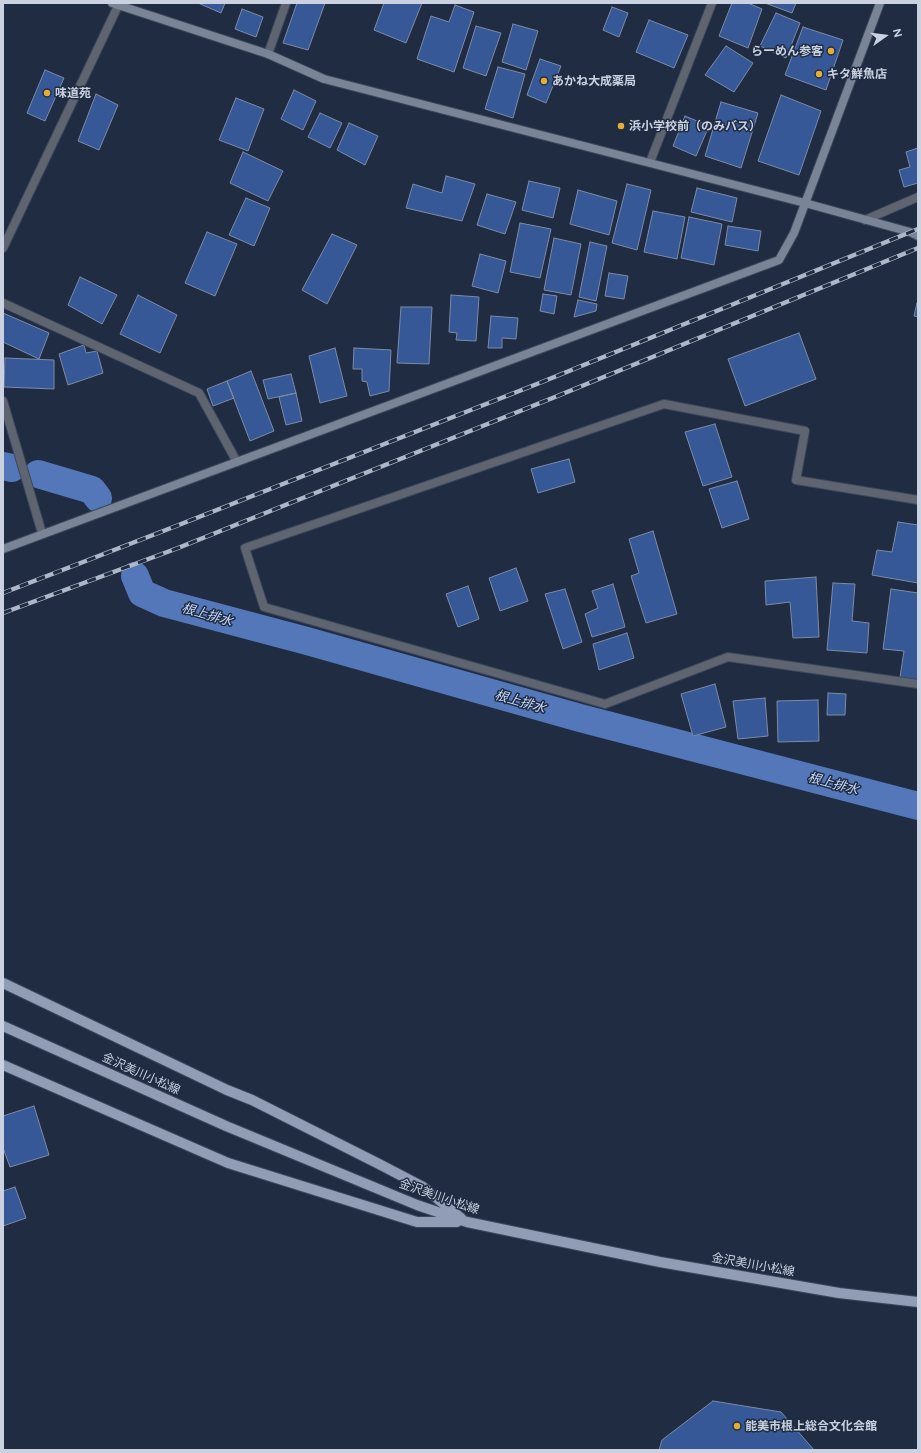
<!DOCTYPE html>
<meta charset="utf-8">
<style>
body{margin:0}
#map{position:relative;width:921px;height:1453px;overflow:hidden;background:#202c42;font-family:Figtree,sans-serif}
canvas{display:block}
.frame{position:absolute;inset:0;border:4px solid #cad2e1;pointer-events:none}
.north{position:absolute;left:865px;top:16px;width:40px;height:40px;-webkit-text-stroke:3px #202c42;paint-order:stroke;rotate:76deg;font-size:11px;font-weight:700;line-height:16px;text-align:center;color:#cad2e1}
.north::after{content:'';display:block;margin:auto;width:14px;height:18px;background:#cad2e1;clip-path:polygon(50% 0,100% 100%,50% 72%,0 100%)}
</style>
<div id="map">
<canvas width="921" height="1453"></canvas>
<div class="frame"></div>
<div class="north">N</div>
</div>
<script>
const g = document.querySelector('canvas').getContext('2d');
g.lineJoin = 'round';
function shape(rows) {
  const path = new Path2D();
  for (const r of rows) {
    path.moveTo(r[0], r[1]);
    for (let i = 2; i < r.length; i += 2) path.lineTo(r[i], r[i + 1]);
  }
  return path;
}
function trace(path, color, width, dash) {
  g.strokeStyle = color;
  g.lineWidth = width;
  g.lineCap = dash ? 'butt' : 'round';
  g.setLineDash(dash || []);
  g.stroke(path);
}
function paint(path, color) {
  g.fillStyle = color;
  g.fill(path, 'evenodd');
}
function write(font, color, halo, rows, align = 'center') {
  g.font = font + ' Figtree,"Noto Sans JP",sans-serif';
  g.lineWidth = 3;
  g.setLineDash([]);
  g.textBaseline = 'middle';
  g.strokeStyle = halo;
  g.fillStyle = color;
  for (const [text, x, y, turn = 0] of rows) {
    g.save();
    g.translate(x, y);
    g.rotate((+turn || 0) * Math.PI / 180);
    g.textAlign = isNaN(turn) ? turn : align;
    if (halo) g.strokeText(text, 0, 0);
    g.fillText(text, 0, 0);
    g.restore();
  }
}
trace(shape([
 [3,466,12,468],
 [38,474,92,490,98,498],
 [135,576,142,593,164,603,307,641,580,718,918,806]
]), '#5377b8', 28);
const building = shape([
 [198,3,225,3,221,13,198,3],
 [297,3,325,3,308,50,283,43,297,3],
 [384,3,422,3,406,43,374,30,384,3],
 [732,3,748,3,762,9,748,48,719,36,732,3],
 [765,3,796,3,792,13,765,3],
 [455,5,474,12,454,72,417,59,431,16,449,22,455,5],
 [612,7,628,13,619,37,603,30,612,7],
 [242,9,263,17,256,37,235,29,242,9],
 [776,13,800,23,786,58,760,46,776,13],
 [649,20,688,35,674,68,636,52,649,20],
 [513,24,538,31,526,70,502,62,513,24],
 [476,26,501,33,486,76,463,68,476,26],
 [803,27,843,40,826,90,785,75,803,27],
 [726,46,753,63,734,92,705,75,726,46],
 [540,59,561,66,546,103,527,95,540,59],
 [498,67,525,74,513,118,485,109,498,67],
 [45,70,64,78,45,121,27,113,45,70],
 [294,90,316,101,303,130,281,119,294,90],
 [96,94,118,105,99,150,78,141,96,94],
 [781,95,821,111,799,175,758,161,781,95],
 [236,98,264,109,248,151,219,140,236,98],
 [721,102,758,113,741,168,705,156,721,102],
 [320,113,342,123,330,148,308,137,320,113],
 [685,116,709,126,696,156,673,146,685,116],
 [349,123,378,136,365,165,337,150,349,123],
 [918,148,918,183,904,187,899,170,910,167,906,152,918,148],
 [243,152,283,171,268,201,230,183,243,152],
 [446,176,475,184,462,221,406,208,413,184,442,193,446,176],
 [529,181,560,188,553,218,522,210,529,181],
 [627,184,651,190,637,250,612,243,627,184],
 [697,188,737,198,732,222,691,212,697,188],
 [578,190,617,201,609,235,570,224,578,190],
 [487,194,516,202,505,234,477,225,487,194],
 [246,198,270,208,254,246,229,235,246,198],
 [653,211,685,217,677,259,644,252,653,211],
 [689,217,722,224,714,265,681,258,689,217],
 [520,223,551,229,540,278,510,272,520,223],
 [728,226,761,231,758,251,725,245,728,226],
 [207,232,237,244,215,296,185,283,207,232],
 [332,234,357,245,327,304,302,290,332,234],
 [554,238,581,244,571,295,544,290,554,238],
 [590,242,607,246,596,301,579,297,590,242],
 [480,254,506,261,498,293,472,286,480,254],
 [609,273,628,276,624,299,605,296,609,273],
 [80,277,117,295,102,324,68,305,80,277],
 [543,294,557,296,554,314,540,311,543,294],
 [138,295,177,315,160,353,120,334,138,295],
 [451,295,479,297,476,341,456,340,457,333,449,332,451,295],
 [578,300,597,304,596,311,574,317,578,300],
 [917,303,918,303,918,317,914,316,917,303],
 [401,307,432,307,429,364,397,363,401,307],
 [3,313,49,333,39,359,3,342,3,313],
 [491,316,518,318,516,339,502,338,502,348,488,348,491,316],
 [799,333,816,379,745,406,728,359,799,333],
 [84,345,86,353,97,351,103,373,68,385,59,354,84,345],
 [335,348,347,396,320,403,309,356,335,348],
 [354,348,391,350,389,391,370,396,367,382,362,381,362,369,353,369,354,348],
 [5,358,54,360,54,389,4,387,5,358],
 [251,371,274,431,250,441,227,381,251,371],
 [291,374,296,393,268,399,263,380,291,374],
 [227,381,234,398,213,406,207,389,227,381],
 [296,393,302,421,286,425,279,397,296,393],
 [715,424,732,477,703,486,685,432,715,424],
 [569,459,575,482,538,493,531,469,569,459],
 [737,481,749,519,722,528,709,489,737,481],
 [898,522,918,525,918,583,872,575,877,550,892,552,898,522],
 [653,531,677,614,646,623,631,576,639,573,629,539,653,531],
 [516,568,528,601,500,611,489,578,516,568],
 [816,577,819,637,793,638,790,602,766,605,765,581,816,577],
 [833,583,855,584,852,621,869,623,867,653,827,650,833,583],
 [613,584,625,627,592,637,585,614,598,608,592,591,613,584],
 [468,586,479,619,458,627,446,594,468,586],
 [565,589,582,642,563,649,545,594,565,589],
 [891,589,918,593,918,680,900,677,904,651,883,649,891,589],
 [627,633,634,658,599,670,593,644,627,633],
 [715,684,726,727,693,736,681,694,715,684],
 [828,693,846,694,845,715,827,715,828,693],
 [765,698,768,736,738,739,733,701,765,698],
 [818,700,819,741,778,742,777,701,818,700],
 [34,1106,49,1155,10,1167,3,1148,3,1116,34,1106],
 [15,1187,26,1218,3,1226,3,1191,15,1187],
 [713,1401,781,1412,814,1450,659,1450,662,1440,713,1401]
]);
paint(building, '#375897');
trace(building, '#7c8ba6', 1);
const street = shape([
 [268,54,286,3],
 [650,162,712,3],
 [865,220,918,197],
 [3,248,118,6],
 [3,303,199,393,237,462],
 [3,401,42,533],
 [918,500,796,480,805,431,664,404,245,548,264,607,605,704,728,657,918,684]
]);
const secondary = shape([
 [112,3,268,54,324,79,805,203,910,232,918,236],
 [3,549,779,260,794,233,880,3]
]);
const primary = shape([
 [3,983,227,1090,252,1100,381,1165,423,1187,461,1218],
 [3,1026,226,1126,417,1205,467,1222,660,1262,839,1293,918,1302],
 [3,1065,228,1163,417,1222,457,1222]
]);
trace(street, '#3b475b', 10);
trace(secondary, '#3b475b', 10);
trace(primary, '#3b475b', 12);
trace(street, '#5f6570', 8);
trace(secondary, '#7a8497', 8);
trace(primary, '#909db4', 10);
const rail = shape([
 [3,593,171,528,542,382,918,229],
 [3,613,178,548,555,397,918,248]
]);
trace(rail, '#aeb7c7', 4.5);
trace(rail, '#202c42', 3, [9]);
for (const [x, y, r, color] of [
 [831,51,4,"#e5ad35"],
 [819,74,4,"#e5ad35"],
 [544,81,4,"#e5ad35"],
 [47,93,4,"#e5ad35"],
 [621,126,4,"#e5ad35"],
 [737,1426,4,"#e5ad35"]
]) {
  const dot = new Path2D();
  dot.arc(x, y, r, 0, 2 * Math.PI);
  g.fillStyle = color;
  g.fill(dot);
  trace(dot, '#202c42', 1.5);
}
write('bold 12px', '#cad2e1', '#202c42', [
 ["らーめん参客",823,51,"right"],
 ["キタ鮮魚店",827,74],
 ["あかね大成薬局",552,81],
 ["味道苑",55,93],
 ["浜小学校前（のみバス）",629,126],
 ["能美市根上総合文化会館",745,1426]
], 'left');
write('12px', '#cad2e1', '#202c42', [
 ["金沢美川小松線",141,1074,24],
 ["金沢美川小松線",439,1197,19],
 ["金沢美川小松線",753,1265,10]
]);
write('italic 13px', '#c5daff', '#202c42', [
 ["根上排水",207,615,16],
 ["根上排水",520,702,16],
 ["根上排水",833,784,15]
]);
</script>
